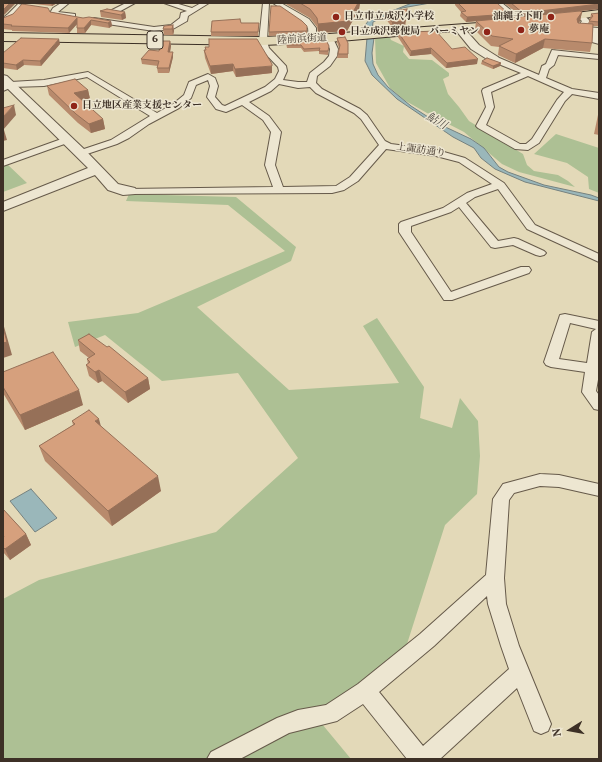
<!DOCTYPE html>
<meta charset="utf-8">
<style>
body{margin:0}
#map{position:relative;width:602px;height:762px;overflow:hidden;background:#e3d9b8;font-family:Vollkorn,serif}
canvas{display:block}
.frame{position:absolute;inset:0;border:4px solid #3d3026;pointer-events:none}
.north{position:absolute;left:550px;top:710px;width:40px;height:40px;-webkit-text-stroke:3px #ede6d1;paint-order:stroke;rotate:259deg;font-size:11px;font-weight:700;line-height:16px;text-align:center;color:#3d3026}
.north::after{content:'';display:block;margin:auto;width:14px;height:18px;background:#3d3026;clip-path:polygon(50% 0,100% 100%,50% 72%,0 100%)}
</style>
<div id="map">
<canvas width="602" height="762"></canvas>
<div class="frame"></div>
<div class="north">N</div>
</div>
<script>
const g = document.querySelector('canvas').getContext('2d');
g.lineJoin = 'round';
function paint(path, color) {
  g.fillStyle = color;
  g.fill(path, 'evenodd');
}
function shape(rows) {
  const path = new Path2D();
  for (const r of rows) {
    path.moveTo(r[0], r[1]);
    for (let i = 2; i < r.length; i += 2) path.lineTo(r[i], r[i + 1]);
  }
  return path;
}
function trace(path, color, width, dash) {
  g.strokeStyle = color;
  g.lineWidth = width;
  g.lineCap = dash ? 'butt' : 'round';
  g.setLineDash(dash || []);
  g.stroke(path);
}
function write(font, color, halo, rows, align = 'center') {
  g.font = font + ' Vollkorn,"Noto Serif JP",serif';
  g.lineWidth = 3;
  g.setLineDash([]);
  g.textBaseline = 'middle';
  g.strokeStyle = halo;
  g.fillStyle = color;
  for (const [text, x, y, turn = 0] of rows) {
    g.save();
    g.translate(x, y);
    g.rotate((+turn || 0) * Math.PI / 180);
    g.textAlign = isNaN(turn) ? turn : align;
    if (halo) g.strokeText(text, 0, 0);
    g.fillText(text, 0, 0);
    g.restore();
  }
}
paint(shape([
 [390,37,391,40,404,46,403,52,409,59,432,60,449,73,449,76,443,79,448,94,459,107,469,121,523,154,527,165,534,171,558,175,568,181,575,187,519,172,502,164,464,132,427,113,404,100,390,88,376,63,375,38],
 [556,134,599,148,599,193,589,189,588,177,567,163,534,154],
 [7,164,27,183,3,192,3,166],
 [129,194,236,197,296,247,291,261,197,307,289,390,399,383,363,326,377,318,424,387,420,418,452,428,460,398,478,421,480,456,477,494,445,525,407,644,322,724,351,759,3,759,3,599,39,580,216,532,298,458,238,373,162,381,105,335,75,347,68,322,138,313,285,251,228,205,126,201]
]), '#adc094');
const water = shape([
 [412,3,430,3,402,8,373,22,372,31,364,32,363,28,369,20,412,3],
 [367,38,374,38,372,53,373,64,378,75,388,87,411,106,439,124,471,139,484,148,499,167,508,172,544,185,591,195,599,198,599,201,525,182,495,169,481,158,474,148,453,137,397,99,372,75,365,61,367,38],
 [31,489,57,518,35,532,10,501,31,489]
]);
paint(water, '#9ab7ba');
trace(water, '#75817f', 1);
const minor = shape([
 [61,3,69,3,58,12,75,14,75,18,51,15,50,13,53,8,61,3],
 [126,3,135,3,115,14,112,14,108,12,126,3],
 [164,3,175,3,192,8,201,3,209,3,188,16,187,21,173,29,154,31,94,22,90,20,94,18,154,27,171,25,180,18,181,13,187,11,164,3],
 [263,3,269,3,267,41,269,48,286,66,287,71,283,80,298,82,307,82,310,73,324,62,329,56,330,49,325,38,329,36,332,36,338,49,337,56,330,66,317,76,316,83,322,89,360,109,367,115,385,141,391,144,437,150,465,158,504,183,535,225,599,254,599,262,527,229,498,189,475,197,466,203,498,241,514,238,518,239,544,251,546,253,544,255,540,256,536,255,513,245,495,248,491,247,459,207,451,212,411,226,411,232,451,292,521,267,529,267,531,270,529,273,452,300,444,300,399,232,399,224,401,222,443,208,467,193,492,184,459,162,436,156,386,149,358,181,344,190,332,193,130,194,126,193,125,191,126,189,273,187,265,165,271,132,263,120,242,105,226,112,216,109,207,97,210,86,208,80,196,85,191,98,179,108,149,124,129,138,117,144,81,156,76,153,78,151,111,140,150,116,87,77,44,86,12,87,3,91,3,85,11,82,44,80,88,72,157,113,173,104,184,95,189,82,208,74,215,78,218,86,215,97,222,105,225,106,265,87,275,79,279,71,278,67,261,49,259,41,263,3],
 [279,84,298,88,310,87,316,93,354,113,361,119,379,145,350,177,336,186,283,187,275,165,281,132,269,116,249,102,271,91,279,84],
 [273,3,281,3,309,19,316,28,316,41,313,41,309,39,308,28,303,23,273,3],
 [496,3,502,3,523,20,523,24,517,24,497,6,496,3],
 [18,4,23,5,14,18,3,23,3,18,8,14,18,4],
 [577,14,583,14,590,21,585,27,599,28,599,44,592,42,592,32,577,31,576,29,582,21,576,16,577,14],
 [552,50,599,55,599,59,558,55,554,65,549,69,546,78,572,89,599,93,599,99,572,94,565,101,539,143,528,150,515,149,478,128,476,126,486,107,482,91,483,89,521,73,491,61,491,57,497,57,539,75,542,66,546,64,552,50],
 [528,76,564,92,557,100,532,139,526,144,520,144,486,125,494,107,491,92,528,76],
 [67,137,72,140,70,142,3,166,3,160,67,137],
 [565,314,599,321,599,374,596,391,599,395,599,410,594,409,582,392,585,372,551,367,546,365,544,362,559,318,560,315,565,314],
 [570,323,596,329,592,332,587,363,559,359,570,323],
 [540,474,559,475,599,484,599,496,559,487,540,486,514,493,509,500,504,578,506,604,519,646,551,724,548,731,541,734,534,731,517,688,440,759,407,759,363,704,337,721,289,733,240,759,207,759,211,752,277,718,298,710,326,705,358,684,420,634,486,575,493,499,503,484,540,474],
 [487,596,488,604,501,646,509,669,423,746,379,692,434,646,487,596]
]);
const tertiary = shape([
 [459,25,462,26,479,45,498,57,499,59,498,61,490,61,471,49,454,28,459,25],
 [3,75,7,76,85,150,118,184,135,188,137,191,135,194,123,195,108,190,95,175,3,211,3,202,88,168,3,84,3,75]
]);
const trunk = shape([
 [599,10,599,16,553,22,549,21,547,19,549,17,553,16,599,10],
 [506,21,510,22,512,24,510,26,329,42,263,45,3,41,3,33,263,37,329,34,506,21]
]);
trace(minor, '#665a4a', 2);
trace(tertiary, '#665a4a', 2);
trace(trunk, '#3d3026', 2);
paint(minor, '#ede6d1');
paint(tertiary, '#ede6d1');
paint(trunk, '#e3d9b8');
paint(shape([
 [25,3,57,3,52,6],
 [284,3,360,3,359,9,347,31,318,33,317,27,310,18],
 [455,3,497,3,509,18,522,17,504,3,599,3,599,9,549,14,582,12,580,21,579,23,588,24,590,19,591,14,599,13,599,26,593,26,592,43,590,52,543,48,515,63,498,55,499,47,491,46,475,30,476,21,501,19,466,22,460,16,461,12,455,5],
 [100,11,125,12,126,18,122,20,101,17],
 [50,12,83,18,111,21,112,26,109,28,91,25,85,33,77,33,77,24,69,33,12,31,12,30,3,29,3,18],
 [386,12,407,14,405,26,392,27,385,18],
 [259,23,258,36,211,36,211,32],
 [173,25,174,31,173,35,164,35,163,29],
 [307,26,307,34,269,36,269,32],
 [398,32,411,32,477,64,446,68,431,54,410,56,398,37],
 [337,38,348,54,348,58,337,58,339,48,337,42],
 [170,41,171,46,170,52,173,52,173,57,169,73,158,73,157,68,158,66,142,64,141,59,159,51],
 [286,43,329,46,328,55,319,54,319,51,304,52,301,48,287,48],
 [60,44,41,66,24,65,17,70,3,68,3,53],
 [205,47,272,73,236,77,233,71,211,74,205,58,204,50,206,50],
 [482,61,501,63,500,66,493,69,481,64],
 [47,86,88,90,90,99,83,101,103,119,105,129,91,133,78,123,49,95],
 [599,110,599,135,594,134],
 [78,340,148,378,150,389,128,403,102,381,98,383,89,376,86,365,88,364,87,359,89,358,80,351],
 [3,372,83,405,25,430,3,393],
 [72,421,100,425,161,491,112,526,45,461,39,446,73,425],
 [3,509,26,534,31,545,10,560,3,552]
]), '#b88a6c');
paint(shape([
 [10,3,16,3,3,16,3,10],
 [51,3,57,3,52,6],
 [358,3,360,3,359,9,347,31,318,33,318,24],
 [599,4,599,9,522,17,523,13],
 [407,9,405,26,392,27,392,22],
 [125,12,126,18,122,20,121,15],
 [582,12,580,21,575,28,577,19],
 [509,14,509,18,466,22,467,17],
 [77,18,78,23,69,33,68,28],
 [91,20,91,25,85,33,84,28],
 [111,21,112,26,109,28,108,23],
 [173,25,174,31,173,35,172,29],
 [59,39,60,44,41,66,40,61],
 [545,39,543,48,515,63,516,54],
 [170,41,171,46,169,57,168,52],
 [431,48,431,54,410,56,411,51],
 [173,52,173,57,169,73,169,68],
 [478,59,477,64,446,68,447,63],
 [23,60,24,65,17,70,16,65],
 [501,63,500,66,493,69,493,66],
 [233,64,233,71,211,74,210,66],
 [272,66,272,73,236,77,235,69],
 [88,90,90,99,76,102,74,93],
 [14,105,16,115,3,130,3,117],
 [103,119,105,129,91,133,89,124],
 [3,130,4,130,7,140,3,141],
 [3,323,12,355,3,358],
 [99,370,102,381,98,383,95,372],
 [148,378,150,389,128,403,125,392],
 [79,390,83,405,25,430,20,415],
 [99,419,103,434,95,421],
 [158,476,161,491,112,526,108,511],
 [26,534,31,545,10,560,5,549]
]), '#967058');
const building = shape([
 [3,3,10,3,3,10,3,3],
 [300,3,358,3,348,21,318,24,317,18,310,9,300,3],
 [458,3,497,3,509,14,467,17,461,12,466,11,458,3],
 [511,3,599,3,599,4,523,13,511,3],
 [22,4,48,8,50,12,83,18,89,17,111,21,108,23,91,20,84,28,77,28,77,18,68,28,11,26,12,25,3,24,3,18,13,14,22,4],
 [271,6,280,6,302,21,307,26,307,31,269,32,271,6],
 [107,9,125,12,121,15,100,11,107,9],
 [407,9,405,21,392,22,386,12,407,9],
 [580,11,582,12,577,19,578,23,593,24,592,43,545,39,516,54,499,46,513,39,492,36,476,21,580,11],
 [599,13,599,22,589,21,593,16,591,14,599,13],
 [240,19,241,23,259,23,258,32,211,32,212,21,240,19],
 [173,25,172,29,163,29,164,26,173,25],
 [409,31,411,32,436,31,452,49,465,47,478,59,447,63,431,48,411,51,398,32,409,31],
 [345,37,348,43,348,54,338,54,340,45,337,38,345,37],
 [21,38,59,39,40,61,23,60,16,65,3,63,3,53,21,38],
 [209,39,257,39,272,64,272,66,235,69,233,64,210,66,204,50,206,50,205,47,209,47,209,39],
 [326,40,329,46,328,51,319,51,320,48,304,49,301,45,287,45,286,43,326,40],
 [161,41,170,41,168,52,173,52,169,68,157,68,159,61,141,59,149,50,159,51,161,41],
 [487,58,501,63,493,66,482,61,487,58],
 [75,79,88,90,74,93,103,119,89,124,76,114,47,86,75,79],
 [14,105,3,117,3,108,14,105],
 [3,327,7,342,3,343,3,327],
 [89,334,107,347,109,346,148,378,125,392,99,370,95,372,86,365,90,362,87,359,95,354,78,340,89,334],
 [53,352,79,390,20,415,3,387,3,372,53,352],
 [89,410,99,419,95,421,158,476,108,511,39,446,75,424,72,421,89,410],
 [3,509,26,534,5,549,3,547,3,538,4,537,3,535,3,509]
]);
paint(building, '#d6a07d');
trace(building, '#967058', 1);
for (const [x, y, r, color] of [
 [336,17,4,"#8f2418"],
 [551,17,4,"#8f2418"],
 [521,30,4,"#8f2418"],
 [342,32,4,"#8f2418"],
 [487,32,4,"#8f2418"],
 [74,106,4,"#8f2418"]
]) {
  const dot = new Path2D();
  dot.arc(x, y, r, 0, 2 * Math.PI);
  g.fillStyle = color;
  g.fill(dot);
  trace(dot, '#ede6d1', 1.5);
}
write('bold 10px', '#3d3026', '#ede6d1', [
 ["日立市立成沢小学校",344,17],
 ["油縄子下町",543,17,"right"],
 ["夢庵",529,30],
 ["日立成沢郵便局",350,32],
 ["バーミヤン",479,32,"right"],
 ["日立地区産業支援センター",82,106]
], 'left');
write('10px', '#3d3026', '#ede6d1', [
 ["陸前浜街道",302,40,-3],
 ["上諏訪通り",421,151,8]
]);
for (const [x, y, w] of [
 [155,40,16]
]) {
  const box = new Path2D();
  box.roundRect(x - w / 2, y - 9, w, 18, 3);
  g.fillStyle = '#ede6d1';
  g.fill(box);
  trace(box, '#3d3026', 1);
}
write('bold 11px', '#3d3026', null, [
 ["6",155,40]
]);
write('italic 11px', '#504b44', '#ede6d1', [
 ["鮎川",436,122,30]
]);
</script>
